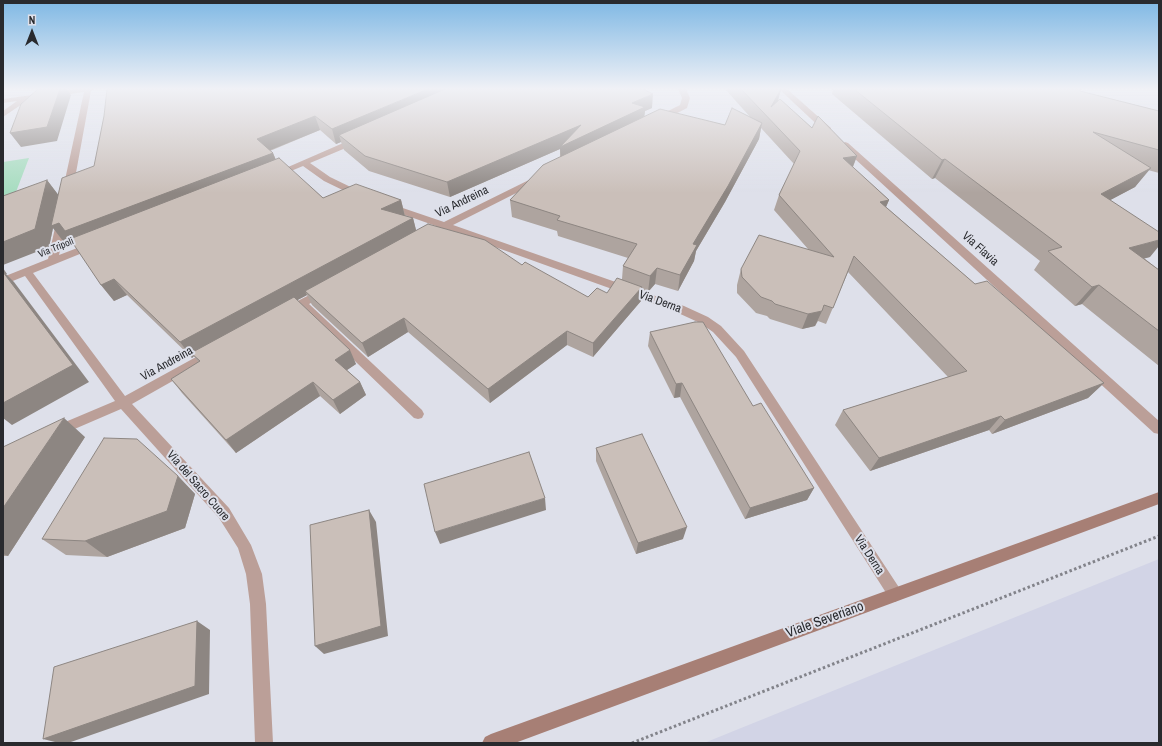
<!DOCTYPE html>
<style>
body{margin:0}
#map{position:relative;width:1162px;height:746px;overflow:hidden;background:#dee0ea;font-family:"Archivo Narrow",sans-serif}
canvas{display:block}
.frame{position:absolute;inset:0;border:4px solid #292a2e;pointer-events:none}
.north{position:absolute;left:12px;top:12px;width:40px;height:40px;-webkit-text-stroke:3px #dee0ea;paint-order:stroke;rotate:0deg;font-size:11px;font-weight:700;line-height:16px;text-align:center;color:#292a2e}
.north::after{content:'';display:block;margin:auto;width:14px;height:18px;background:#292a2e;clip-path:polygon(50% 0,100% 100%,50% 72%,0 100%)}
</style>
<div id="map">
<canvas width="1162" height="746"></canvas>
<div class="frame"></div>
<div class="north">N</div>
</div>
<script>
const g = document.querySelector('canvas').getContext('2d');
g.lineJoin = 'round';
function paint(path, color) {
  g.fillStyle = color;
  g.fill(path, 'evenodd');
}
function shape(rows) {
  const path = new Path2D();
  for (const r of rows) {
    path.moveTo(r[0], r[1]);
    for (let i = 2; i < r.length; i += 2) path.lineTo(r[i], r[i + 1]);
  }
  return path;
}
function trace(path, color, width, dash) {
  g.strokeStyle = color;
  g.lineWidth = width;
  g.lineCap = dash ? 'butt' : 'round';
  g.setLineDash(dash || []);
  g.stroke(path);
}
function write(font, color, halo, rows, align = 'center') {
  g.font = font + ' "Archivo Narrow",sans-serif';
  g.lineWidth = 4;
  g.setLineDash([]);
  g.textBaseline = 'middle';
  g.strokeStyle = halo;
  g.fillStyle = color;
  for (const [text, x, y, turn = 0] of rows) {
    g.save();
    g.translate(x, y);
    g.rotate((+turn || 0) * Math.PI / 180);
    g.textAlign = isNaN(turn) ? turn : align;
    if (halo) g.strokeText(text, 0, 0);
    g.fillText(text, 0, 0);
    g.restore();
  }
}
paint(shape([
 [1159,559,1159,743,704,743]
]), '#d2d4e6');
paint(shape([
 [29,158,11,205,3,207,3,162]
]), '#a6dcbf');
trace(shape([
 [632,743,1159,536]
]), '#82838a', 3, [2.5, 2.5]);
paint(shape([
 [75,89,94,89,91,91,73,189,68,192,63,189,84,92,28,100,3,117,3,111,17,101,3,103,3,99,75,89],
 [678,89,686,89,690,98,687,108,662,121,656,121,656,117,680,105,682,98,678,89],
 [779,89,787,89,831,128,831,132,825,132,779,89],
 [357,137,361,140,360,142,310,163,330,177,363,193,363,197,357,197,324,181,303,166,279,176,276,177,272,174,357,137],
 [845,142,848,143,1159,421,1159,434,1154,433,842,147,841,145,845,142],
 [539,175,542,176,542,180,453,225,684,306,708,317,721,326,744,351,900,589,903,594,900,599,895,602,890,599,736,357,713,332,700,323,676,312,445,229,429,237,423,237,421,235,423,233,436,226,385,208,383,206,388,203,391,204,444,222,539,175],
 [62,216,67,219,59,255,93,242,98,245,97,247,33,273,125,396,207,351,211,350,215,351,217,354,215,357,132,404,229,508,251,545,262,574,266,604,273,743,255,743,250,604,246,574,238,548,219,518,121,409,56,437,51,436,50,432,51,428,115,401,25,276,3,285,3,277,48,259,57,219,62,216],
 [323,288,328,292,327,295,309,304,422,410,424,414,422,418,418,419,414,418,301,309,288,315,284,314,282,311,284,308,323,288]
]), '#bb9f98');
paint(shape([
 [1159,492,1159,504,515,743,482,743,485,737,491,734,1159,492]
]), '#a77f75');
paint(shape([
 [725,89,781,89,778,101,812,128,857,156,853,167,889,200,886,207,975,284,1104,383,1088,398,992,434,989,430,870,471,835,425,843,410,948,377,848,272,826,324,818,321,815,326,802,329,770,319,767,316,756,313,737,293,737,285,741,269,808,249,774,210,779,195,794,164,761,128,759,139,725,202,696,251,694,261,678,291,655,284,648,292,642,290,641,301,593,357,567,345,490,403,408,332,368,357,312,305,307,295,297,300,356,364,347,370,360,382,366,395,340,414,320,396,236,453,182,393,171,379,198,362,194,356,192,358,127,295,114,301,101,285,70,238,63,241,53,228,49,247,47,180,58,195,94,166,104,116,652,108,645,111,644,116,725,125,751,118],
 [320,130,336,144,341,142,344,150,369,171,450,197,560,149,560,157,510,200,512,217,557,231,558,236,628,258,623,266,622,279,607,293,588,297,522,265,416,230,413,218,405,215,401,200,323,198,276,160,273,153,270,151],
 [831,89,1080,89,1080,91,1159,111,1159,173,1148,170,1135,187,1110,200,1150,257,1144,258,1159,270,1159,366,1082,304,1075,306,1034,270,1040,261,935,178,932,179,832,94,833,90],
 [650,332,753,406,814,488,807,500,745,519,680,397,674,398,648,346],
 [85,437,8,556,3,556,3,447],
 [596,448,683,539,636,554,596,461],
 [178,476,195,494,185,528,107,557,66,555,42,539]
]), '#aea49f');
paint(shape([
 [60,89,67,89,71,95,57,141,21,147,10,133],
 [428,89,464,89,339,135,341,142,336,144,332,129],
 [781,89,777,104,771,107],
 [653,94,652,108,645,111,644,121,561,162,560,149,450,197,447,182],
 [315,116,320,130,263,153,257,139],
 [762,123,759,139,725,202,696,251,694,261,678,291,680,275,693,244],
 [273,153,279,168,63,241,53,228,49,247,3,265,3,242,47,180,60,197],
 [857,156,851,171,843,158],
 [945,159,935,178,932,179,942,160],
 [1151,168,1135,187,1086,213,1101,194],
 [401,200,405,217,381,209],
 [889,200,882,216,880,202],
 [413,218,417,234,305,291,307,295,195,356,191,353,194,356,192,358,180,342],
 [1159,240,1159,246,1150,257,1113,267,1129,248],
 [3,268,7,274,6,274,14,282,89,382,12,425,3,418],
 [657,268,655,284,648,292,650,276],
 [114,279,127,295,114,301,101,285],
 [1099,285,1082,304,1075,306,1092,287],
 [642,287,641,301,593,357,593,343],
 [822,311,815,326,802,329,808,314],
 [404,318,408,332,368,357,362,343],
 [567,331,567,345,490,403,488,389],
 [350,350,356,364,341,374,335,360],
 [313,382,320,396,236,453,226,440],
 [360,382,366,395,340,414,333,400],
 [682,383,680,397,674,398,676,384],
 [1104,383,1088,398,992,434,1005,420],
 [1001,416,989,430,870,471,879,458],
 [64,418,85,437,8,556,3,554,3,508],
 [178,476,195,494,185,528,107,557,85,541],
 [814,488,807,500,745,519,750,508],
 [545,498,546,510,440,544,435,532],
 [369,510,376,522,388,636,324,654,315,646],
 [687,527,683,539,636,554,638,543],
 [197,621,210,630,209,694,68,743,59,743,43,739]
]), '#8d8682');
const building = shape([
 [38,89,60,89,47,127,10,133,21,104,38,89],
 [107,89,428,89,332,129,315,116,257,139,273,153,65,231,59,223,51,226,62,178,94,166,104,116,107,89],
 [445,89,643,89,653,94,632,103,645,107,560,147,581,125,447,182,365,156,339,135,445,89],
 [741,89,781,89,771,107,780,99,812,128,818,116,857,156,843,158,889,200,880,202,975,284,987,281,1104,383,1005,420,1001,416,879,458,843,410,967,371,854,256,833,308,824,305,822,311,808,314,775,304,772,301,761,297,742,277,741,269,759,235,834,257,779,195,800,151,741,89],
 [854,89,1081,89,1080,91,1159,111,1159,150,1093,132,1151,168,1101,194,1159,232,1159,240,1129,248,1159,270,1159,331,1099,285,1092,287,1048,251,1062,247,945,159,942,160,854,89],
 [732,108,762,123,728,186,693,244,697,245,680,275,657,268,650,276,623,266,637,244,557,220,560,216,510,200,543,165,660,109,725,125,732,108],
 [279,158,323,198,356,184,401,200,381,209,413,218,180,342,114,279,101,285,70,239,279,158],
 [47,180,35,229,3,242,3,196,47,180],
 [428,224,485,240,522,265,525,262,588,297,597,288,607,293,617,278,642,287,593,343,567,331,488,389,404,318,362,343,305,291,428,224],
 [3,272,73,365,3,403,3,272],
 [294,297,350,350,335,360,360,382,333,400,313,382,226,440,171,379,200,361,191,353,294,297],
 [695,322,703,322,753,406,761,403,814,488,750,508,682,383,676,384,650,332,695,322],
 [64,418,3,508,3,447,64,418],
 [642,434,687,527,638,543,596,448,642,434],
 [104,438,137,439,178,476,167,511,85,541,42,539,104,438],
 [529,452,545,498,435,532,424,484,529,452],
 [369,510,381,626,315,646,310,525,369,510],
 [197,621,195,686,43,739,54,667,197,621]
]);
paint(building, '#cabfb9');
trace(building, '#8d8682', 1);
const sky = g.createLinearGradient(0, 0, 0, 193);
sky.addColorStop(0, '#7fb8e4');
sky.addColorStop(0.46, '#f0f1f6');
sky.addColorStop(1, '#f0f1f600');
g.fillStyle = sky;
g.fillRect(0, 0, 1162, 193);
write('10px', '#292a2e', '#dee0ea', [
 ["Via Tripoli",56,248,-22]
]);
write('12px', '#292a2e', '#dee0ea', [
 ["Via Andreina",462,202,-26],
 ["Via Flavia",980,249,42],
 ["Via Derna",660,302,20],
 ["Via Andreina",167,364,-29],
 ["Via del Sacro Cuore",198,486,49],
 ["Via Derna",869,555,57]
]);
write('14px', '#292a2e', '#dee0ea', [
 ["Viale Severiano",825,620,-20]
]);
</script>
